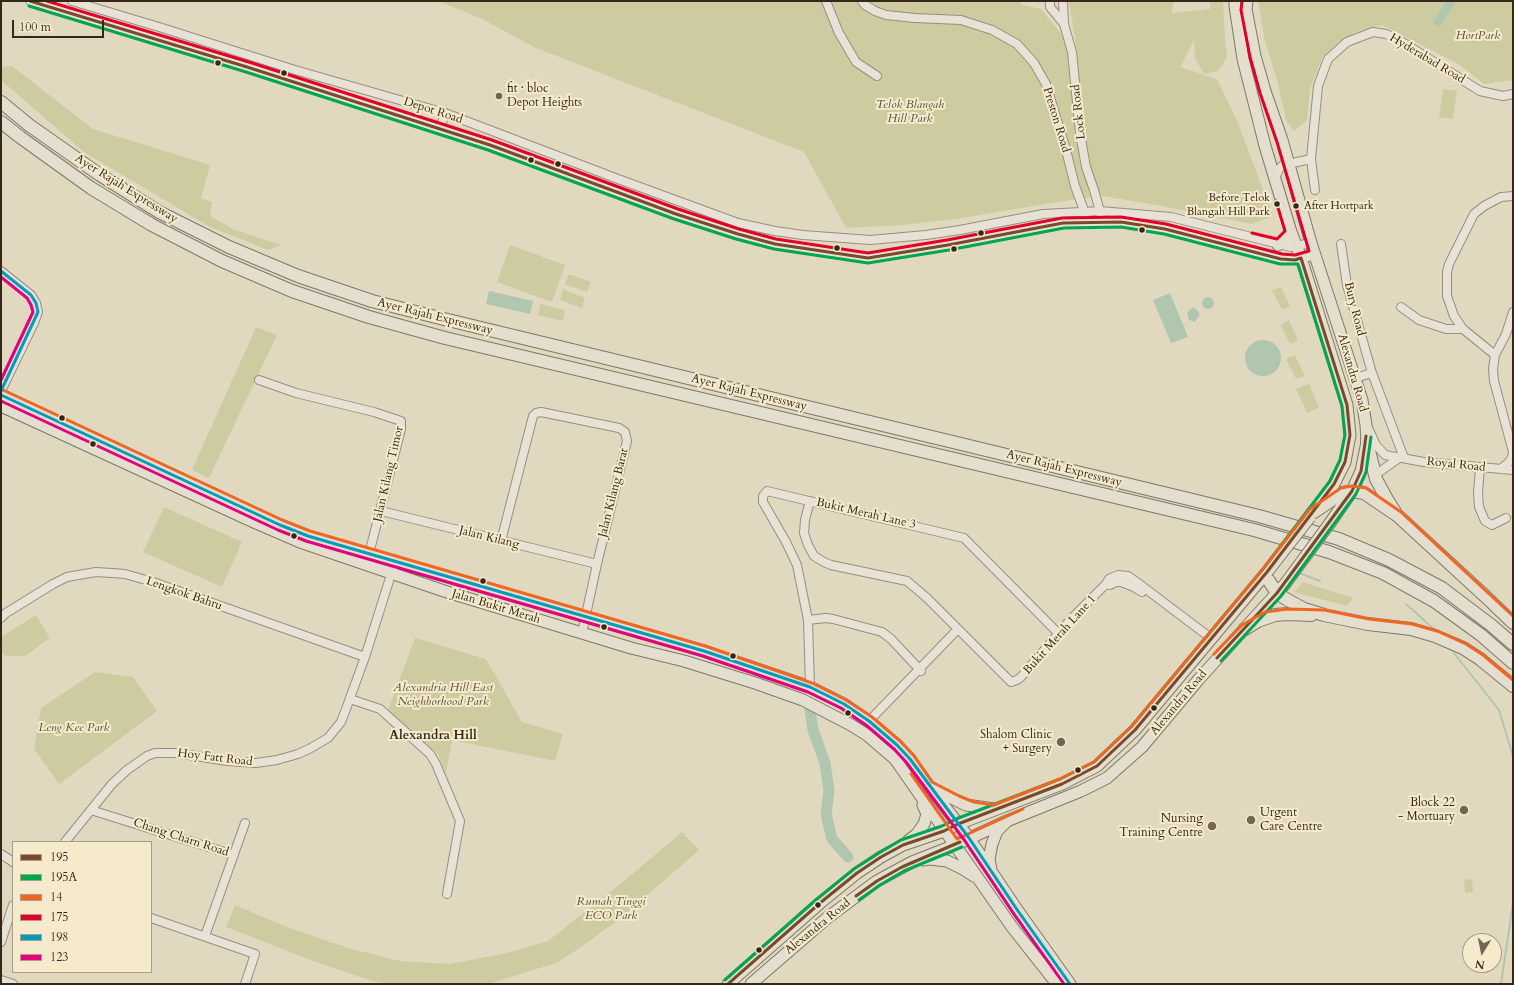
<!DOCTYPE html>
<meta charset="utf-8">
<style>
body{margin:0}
#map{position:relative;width:1514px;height:985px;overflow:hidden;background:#e1d9bf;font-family:Cardo,serif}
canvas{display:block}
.frame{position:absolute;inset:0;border:2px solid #36271a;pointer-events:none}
.legend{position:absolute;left:12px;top:841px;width:140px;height:132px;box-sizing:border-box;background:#f5ebcc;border:1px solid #a99d85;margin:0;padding:5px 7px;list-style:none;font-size:12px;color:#36271a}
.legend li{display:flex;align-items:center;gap:8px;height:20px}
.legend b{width:20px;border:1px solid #a99d85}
.north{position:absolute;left:1462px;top:933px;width:40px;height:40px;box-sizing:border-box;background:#f5ebcc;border:1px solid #a99d85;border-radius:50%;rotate:190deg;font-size:11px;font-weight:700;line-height:16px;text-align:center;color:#36271a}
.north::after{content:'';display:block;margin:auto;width:14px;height:18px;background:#726554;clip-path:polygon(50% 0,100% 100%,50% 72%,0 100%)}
.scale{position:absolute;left:12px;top:20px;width:92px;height:18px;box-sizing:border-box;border:2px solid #36271a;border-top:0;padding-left:5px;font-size:12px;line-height:14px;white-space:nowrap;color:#36271a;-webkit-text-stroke:3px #f5ebcc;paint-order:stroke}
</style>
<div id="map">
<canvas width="1514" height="985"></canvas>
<div class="frame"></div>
<ul class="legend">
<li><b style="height:5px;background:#7a4b2a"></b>195</li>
<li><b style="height:5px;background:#00a651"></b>195A</li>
<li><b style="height:5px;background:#f26522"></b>14</li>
<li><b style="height:5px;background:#e4002b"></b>175</li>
<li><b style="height:5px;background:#059cbc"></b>198</li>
<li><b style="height:5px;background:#e5007d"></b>123</li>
</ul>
<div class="north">N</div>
<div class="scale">100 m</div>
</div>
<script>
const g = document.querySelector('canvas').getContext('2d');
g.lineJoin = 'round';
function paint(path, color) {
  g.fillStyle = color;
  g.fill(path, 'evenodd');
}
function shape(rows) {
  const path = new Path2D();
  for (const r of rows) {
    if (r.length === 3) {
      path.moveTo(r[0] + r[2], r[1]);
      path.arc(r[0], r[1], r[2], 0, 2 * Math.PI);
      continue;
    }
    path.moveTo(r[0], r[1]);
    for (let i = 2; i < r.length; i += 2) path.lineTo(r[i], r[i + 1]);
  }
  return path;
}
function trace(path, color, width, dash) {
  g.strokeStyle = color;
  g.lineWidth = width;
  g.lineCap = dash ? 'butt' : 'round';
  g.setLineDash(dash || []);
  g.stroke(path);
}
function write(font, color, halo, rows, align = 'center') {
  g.font = font + ' Cardo,serif';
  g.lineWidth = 4;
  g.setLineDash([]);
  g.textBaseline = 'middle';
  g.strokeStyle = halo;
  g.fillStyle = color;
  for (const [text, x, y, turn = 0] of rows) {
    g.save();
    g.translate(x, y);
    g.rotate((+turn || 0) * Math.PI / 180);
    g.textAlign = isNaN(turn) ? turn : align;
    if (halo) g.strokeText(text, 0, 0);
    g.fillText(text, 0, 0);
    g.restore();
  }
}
paint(shape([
 [438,1,1020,1,1020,4,1041,9,1077,53,1069,1,1174,1,1172,13,1210,9,1210,1,1223,1,1225,37,1227,57,1218,71,1204,74,1195,58,1194,40,1180,67,1217,79,1238,123,1273,216,1252,224,1161,206,1103,196,1070,200,956,219,902,225,846,228,804,152,536,48,480,18],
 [1258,1,1513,1,1513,80,1484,84,1460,65,1382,25,1359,31,1340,41,1323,56,1310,88,1307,120,1294,131,1286,121,1277,80,1265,41],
 [12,66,93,129,210,165,201,198,212,202,210,216,235,230,281,245,268,250,208,226,84,152,1,80,1,67],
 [1443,89,1457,91,1453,119,1439,117],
 [510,245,565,265,552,302,497,282],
 [569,274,591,282,587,292,565,284],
 [1281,287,1290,306,1282,310,1272,290],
 [563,289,585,298,582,308,560,300],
 [540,304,565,310,563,321,538,315],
 [1289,320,1298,340,1290,344,1281,325],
 [256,327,277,335,209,478,192,470],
 [1295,355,1305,376,1296,379,1286,359],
 [1309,384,1319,408,1307,413,1296,389],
 [164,507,242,542,222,587,143,552],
 [1303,582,1353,598,1347,606,1294,592],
 [36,615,50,638,25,656,5,656,1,652,1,637],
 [415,638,486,659,522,722,563,734,555,761,452,740,446,773,438,754,388,710],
 [95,672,133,677,157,711,59,784,34,749,41,708],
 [682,832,699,850,620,919,575,951,556,963,488,984,391,984,372,981,316,962,226,927,235,905,287,927,348,948,400,961,450,964,507,953,548,941,618,886],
 [1472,879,1473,892,1465,893,1464,880]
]), '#cfcba0');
paint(shape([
 [1446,1,1456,1,1440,27,1433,23],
 [489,291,533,301,530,314,486,304],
 [1170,293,1188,337,1171,343,1153,300],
 [1208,303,6],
 [1194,307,1200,314,1195,322,1189,320,1187,312],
 [1263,358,18]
]), '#b0c6ae');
trace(shape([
 [1299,573,1320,581],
 [1406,604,1436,631],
 [1450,648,1499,710,1513,756],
 [1501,984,1513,903]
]), '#b0c6ae', 2);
trace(shape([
 [810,709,813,730,825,763,829,791,826,814,832,839,848,857]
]), '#b0c6ae', 11);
const minor = shape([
 [30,1,247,67,440,129,490,145,676,214,738,234,775,244,868,258,948,245,1063,223,1121,222,1165,229,1281,259,1295,260,1315,255],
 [72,1,159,27,295,70,445,113,618,179,738,223,775,231,803,235,870,240,926,235,960,230,1043,214,1100,211,1171,217,1291,247,1311,243],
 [826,1,839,33,856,62,877,76],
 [862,1,865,5,875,11,886,15,915,18,961,20,992,30,1017,44,1034,63,1046,84,1066,150,1075,186,1086,216],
 [1050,1,1050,7,1064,24],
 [1063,1,1064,24,1072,52,1080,133,1086,167,1094,190,1101,215],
 [440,129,445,113],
 [1275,179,1279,169,1283,165,1311,159],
 [1315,190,1311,159,1318,86,1328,59,1347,42,1373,32,1386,34,1399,40,1480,91,1503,96,1513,94],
 [1341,244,1347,285,1372,373,1404,458],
 [1,271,31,295,36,303,38,312,34,323,1,391],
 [1401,307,1419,320,1446,329,1463,329],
 [1513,312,1506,334,1495,355,1493,369,1494,381,1513,452],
 [1495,355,1463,329,1454,316,1447,296,1447,272,1449,264,1474,214,1484,206,1501,197,1513,196],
 [1355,378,1372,373],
 [259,380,296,393,374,412,401,421,401,429,369,554],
 [1368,428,1376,445,1385,455,1424,462,1513,470],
 [1480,467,1478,493,1479,507,1485,521,1492,525,1506,518],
 [1501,469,1509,462,1512,457,1513,452],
 [1375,475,1399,458],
 [810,501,805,520,804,533,808,545,814,556,824,562,831,565,907,581,927,598,1011,682,1017,680,1021,677,1071,619,1106,584,1109,579,1118,575,1128,576,1138,583,1212,639],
 [381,511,597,564],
 [501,541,533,416,536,413,541,412,619,428,625,432,627,441,597,564,582,633],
 [1106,584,1110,585,1116,582,1121,582,1134,587,1142,592],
 [1,618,6,613,53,584,67,577,96,572,112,573,125,574,153,582,365,657],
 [808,620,826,618,833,619,882,632,891,639,921,671],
 [810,687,808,620,797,565,786,542,763,502,763,496,767,491,964,538,1058,633],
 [350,699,380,709,430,754,436,764,460,821,447,894],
 [869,721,957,630],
 [91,810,234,855],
 [65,842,112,784,127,770,147,756,155,753,177,753,227,761,256,763,277,760,298,754,309,749,328,738,341,722,346,709,365,657,395,562],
 [1,854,13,862],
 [151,918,255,954,245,984],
 [205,936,245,823],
 [1,942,13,905],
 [1,980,13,984]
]);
const major = shape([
 [1235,1,1235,6,1243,59,1265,146,1291,232,1301,258,1347,405,1350,435,1345,462,1334,484,1316,509],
 [1247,1,1246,9,1255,56,1265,91,1282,140,1311,243,1362,400,1366,425,1367,442,1361,471,1352,491,1330,523],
 [1278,245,1286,239,1291,232],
 [1,395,280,525,308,536,372,555,704,651,810,687,844,704,869,721,897,745,910,759,929,786,969,838,1018,911,1070,984],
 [1,406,256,523,300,542,444,591,631,648,684,661,755,683,803,700,851,725,867,735,895,759,1012,927,1057,984],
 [933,789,966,805,994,809],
 [908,841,917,834,924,824,927,814,923,805],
 [923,860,930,859,947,861,963,869,974,876],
 [991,870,989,859,992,844,997,831,1006,822],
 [728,984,820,903,857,873,881,857,903,845,944,831,958,824,1062,784,1097,766,1135,730,1267,572],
 [751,984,827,918,877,881,912,862,955,845,1007,821,1081,791,1107,778,1142,747,1199,679,1285,584]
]);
const highway = shape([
 [1,102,29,125,100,175,159,212,229,247,298,276,372,301,448,320,1259,516,1339,539,1389,560,1442,588,1491,625,1513,644],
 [1,122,20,137,91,188,152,225,222,261,292,291,369,317,445,338,1254,530,1329,552,1383,573,1434,601,1481,635,1513,663],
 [1367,442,1376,479,1388,501,1395,512],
 [1314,512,1342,493,1352,491,1364,493,1398,516,1486,597,1513,623],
 [1265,575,1277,593,1286,599,1304,609,1324,615,1368,624,1411,629,1435,636,1463,648,1480,659,1513,686],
 [1245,629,1258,621,1275,615,1288,614,1311,615]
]);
trace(minor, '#968f80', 10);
trace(major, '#7e7869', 13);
trace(highway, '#7e7869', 14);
trace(minor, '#e7e2d5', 8);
trace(major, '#e3dece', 11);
trace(highway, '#e3dece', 12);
const majorBridge = shape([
 [1267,572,1310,517],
 [1285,584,1330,523]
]);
trace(majorBridge, '#7e7869', 13, []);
trace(majorBridge, '#e3dece', 11);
trace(shape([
 [30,1,247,67,490,145,676,214,738,234,775,244,868,258,948,245,1063,223,1121,222,1165,229,1281,259,1295,260,1301,258,1347,405,1350,435,1345,462,1334,484,1267,572,1135,730,1097,766,1062,784,958,824,944,831,903,845,881,857,857,873,820,903,728,984],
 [1217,658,1277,593,1352,491,1361,471,1366,436],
 [856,896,877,881,902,867,960,842]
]), '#7a4b2a', 3);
trace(shape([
 [29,6,246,72,488,150,674,219,736,239,774,249,868,263,949,250,1064,228,1121,227,1164,234,1280,264,1298,264,1342,406,1345,435,1340,460,1330,481,1263,569,1131,727,1094,762,1060,779,956,819,942,826,901,840,879,853,854,869,817,899,725,980],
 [1221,661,1281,596,1356,494,1366,472,1371,437],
 [859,900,880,885,904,871,962,847]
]), '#00a651', 3);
trace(shape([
 [3,390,282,520,310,531,705,646,812,683,846,700,872,717,900,741,914,756,932,782,959,796,974,802,994,805,1060,779,1094,762,1131,727,1263,569,1310,509,1341,488,1352,486,1366,488,1401,512,1513,616],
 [1214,654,1242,625,1265,612,1288,609,1324,610,1369,619,1412,624,1437,631,1466,644,1483,655,1513,680],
 [911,774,957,839,1023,809]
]), '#f26522', 3);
trace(shape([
 [47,1,249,62,492,140,678,209,739,229,776,239,868,253,947,240,1062,218,1121,217,1166,224,1282,254,1295,255,1309,251,1277,142,1260,93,1250,57,1241,10,1242,1],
 [1252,233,1277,239,1285,231,1276,201]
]), '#e4002b', 3);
trace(shape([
 [1,271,31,295,36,303,38,312,1,391],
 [1,395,280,525,308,536,704,651,810,687,844,704,869,721,897,745,910,759,969,838,1018,911,1070,984]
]), '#059cbc', 3);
trace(shape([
 [1,277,27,298,31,305,33,312,1,380],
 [1,401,278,530,306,541,703,656,808,692,841,708,866,725,894,749,906,762,965,841,1014,914,1064,984]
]), '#e5007d', 3);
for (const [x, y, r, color] of [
 [218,63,3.5,"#36271a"],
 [284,73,3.5,"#36271a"],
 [499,96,4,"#726554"],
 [531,160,3.5,"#36271a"],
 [558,164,3.5,"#36271a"],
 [1277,204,3.5,"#36271a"],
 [1296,206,3.5,"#36271a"],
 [1142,230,3.5,"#36271a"],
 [981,233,3.5,"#36271a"],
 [837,248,3.5,"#36271a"],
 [954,249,3.5,"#36271a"],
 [62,418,3.5,"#36271a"],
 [93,444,3.5,"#36271a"],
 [294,536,3.5,"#36271a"],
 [483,581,3.5,"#36271a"],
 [604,627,3.5,"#36271a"],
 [733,656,3.5,"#36271a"],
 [1154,708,3.5,"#36271a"],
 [848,713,3.5,"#36271a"],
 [1061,742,5,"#726554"],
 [1078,770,3.5,"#36271a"],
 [1464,810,5,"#726554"],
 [1251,820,5,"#726554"],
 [1212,826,5,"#726554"],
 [818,905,3.5,"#36271a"],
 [759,950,3.5,"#36271a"]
]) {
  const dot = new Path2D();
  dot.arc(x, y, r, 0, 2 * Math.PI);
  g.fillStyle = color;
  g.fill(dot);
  trace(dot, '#f5ebcc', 1.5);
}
write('11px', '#36271a', '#f5ebcc', [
 ["Before Telok",1270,198],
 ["Blangah Hill Park",1270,212],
 ["After Hortpark",1304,206,"left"]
], 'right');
write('italic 12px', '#594d35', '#f5ebcc', [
 ["HortPark",1478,36],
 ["Telok Blangah",910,105],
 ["Hill Park",910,119],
 ["Alexandria Hill East",443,688],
 ["Neighborhood Park",443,702],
 ["Leng Kee Park",74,728],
 ["Rumah Tinggi",611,902],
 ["ECO Park",611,916]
]);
write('12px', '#36271a', '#f5ebcc', [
 ["Hyderabad Road",1427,59,31],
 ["Depot Road",433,111,18],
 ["Lock Road",1079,112,-96],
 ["Preston Road",1056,120,73],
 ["Ayer Rajah Expressway",126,189,32],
 ["Bury Road",1354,309,76],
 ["Ayer Rajah Expressway",435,317,14],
 ["Alexandra Road",1352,373,74],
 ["Ayer Rajah Expressway",749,393,14],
 ["Royal Road",1456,465,6],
 ["Ayer Rajah Expressway",1064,469,14],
 ["Jalan Kilang Timor",389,474,-77],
 ["Jalan Kilang Barat",614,493,-76],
 ["Bukit Merah Lane 3",866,514,13],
 ["Jalan Kilang",489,538,14],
 ["Lengkok Bahru",184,594,19],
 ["Jalan Bukit Merah",496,607,17],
 ["Bukit Merah Lane 1",1060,635,-48],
 ["Alexandra Road",1179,703,-50],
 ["Hoy Fatt Road",215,758,7],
 ["Chang Charn Road",181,838,18],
 ["Alexandra Road",818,927,-39]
]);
write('12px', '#36271a', '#f5ebcc', [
 ["fit · bloc",507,89,"left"],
 ["Depot Heights",507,103,"left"],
 ["Shalom Clinic",1052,735],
 ["+ Surgery",1052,749],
 ["Block 22",1455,803],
 ["- Mortuary",1455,817],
 ["Urgent",1260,813,"left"],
 ["Care Centre",1260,827,"left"],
 ["Nursing",1203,819],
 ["Training Centre",1203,833]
], 'right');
write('bold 13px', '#36271a', '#f5ebcc', [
 ["Alexandra Hill",433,736]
]);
</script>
